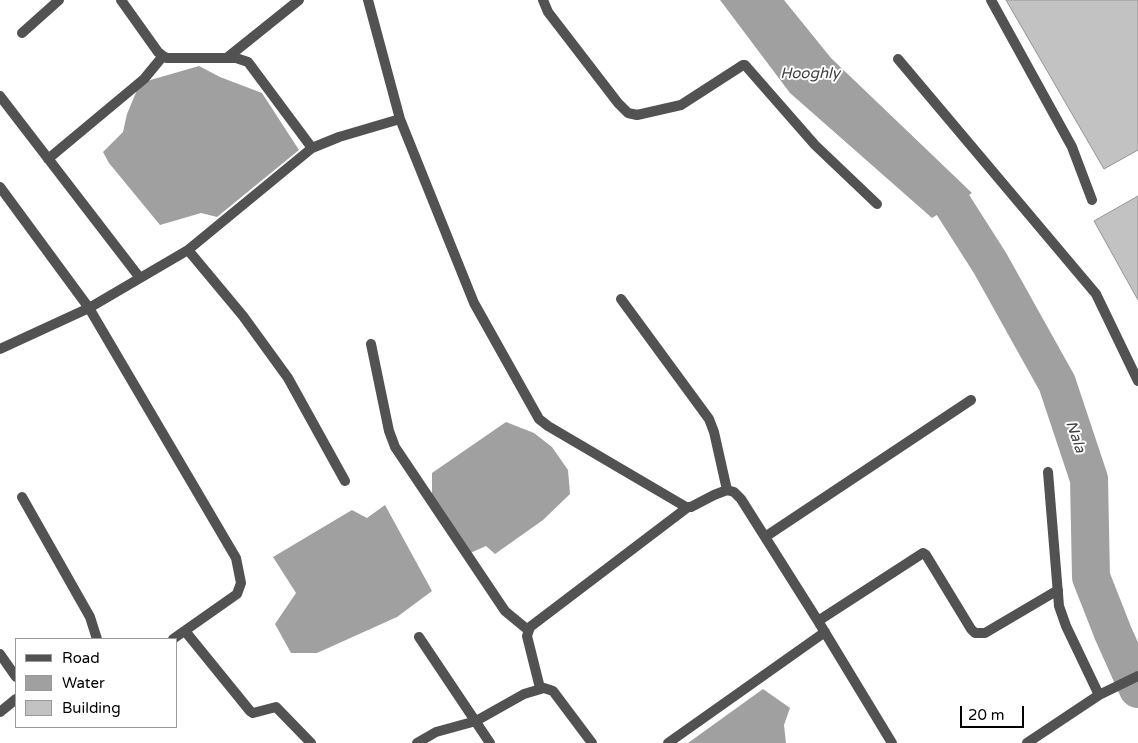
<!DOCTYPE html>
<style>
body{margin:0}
#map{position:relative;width:1138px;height:743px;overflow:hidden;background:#fff;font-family:"Varela Round",sans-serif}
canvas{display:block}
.legend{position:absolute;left:15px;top:638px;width:162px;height:90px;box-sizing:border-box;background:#fff;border:1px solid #999;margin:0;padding:6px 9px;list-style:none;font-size:15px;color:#000}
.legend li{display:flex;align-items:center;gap:10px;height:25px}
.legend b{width:25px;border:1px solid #999}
.scale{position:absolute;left:960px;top:706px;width:64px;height:22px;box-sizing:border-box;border:2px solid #000;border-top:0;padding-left:6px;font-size:15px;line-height:18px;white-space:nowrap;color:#000;-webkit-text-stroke:4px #fff;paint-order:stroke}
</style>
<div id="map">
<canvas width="1138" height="743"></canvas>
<ul class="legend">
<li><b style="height:6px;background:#525252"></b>Road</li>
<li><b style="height:14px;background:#a0a0a0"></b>Water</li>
<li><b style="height:14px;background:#c2c2c2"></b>Building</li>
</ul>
<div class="scale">20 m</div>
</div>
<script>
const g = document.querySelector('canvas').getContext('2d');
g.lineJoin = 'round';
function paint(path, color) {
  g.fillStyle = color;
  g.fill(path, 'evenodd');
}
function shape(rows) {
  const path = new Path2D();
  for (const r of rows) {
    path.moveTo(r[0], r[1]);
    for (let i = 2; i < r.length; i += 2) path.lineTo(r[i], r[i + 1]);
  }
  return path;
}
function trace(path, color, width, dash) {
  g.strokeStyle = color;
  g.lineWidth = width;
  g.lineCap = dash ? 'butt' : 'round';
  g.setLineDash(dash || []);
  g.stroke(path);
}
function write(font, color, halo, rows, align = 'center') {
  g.font = font + ' "Varela Round",sans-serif';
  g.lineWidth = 4;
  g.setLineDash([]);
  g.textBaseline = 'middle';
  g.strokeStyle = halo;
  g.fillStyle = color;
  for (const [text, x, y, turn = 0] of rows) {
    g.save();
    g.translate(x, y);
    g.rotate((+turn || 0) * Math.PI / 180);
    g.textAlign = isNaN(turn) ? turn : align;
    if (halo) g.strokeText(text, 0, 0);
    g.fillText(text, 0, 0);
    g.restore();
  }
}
paint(shape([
 [720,0,784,0,831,58,972,193,932,218,790,93],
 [199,66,220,77,262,93,299,150,217,217,201,213,160,225,109,163,103,152,123,132,127,114,140,83],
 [506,422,534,433,552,447,568,470,570,494,543,520,495,554,486,546,468,554,432,495,432,473],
 [385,505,432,591,397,617,317,653,291,653,275,624,296,593,273,557,352,510,367,518],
 [763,689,790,708,784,725,786,743,688,743]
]), '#a0a0a0');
trace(shape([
 [953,205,990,263,1057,383,1089,479,1091,577,1113,633,1138,689]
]), '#a0a0a0', 38);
const building = shape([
 [1006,0,1138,0,1138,150,1104,169,1006,0],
 [1138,196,1138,300,1094,221,1138,196]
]);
paint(building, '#c2c2c2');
trace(building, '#969696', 1);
trace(shape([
 [991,0,1072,147,1092,200]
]), '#525252', 10);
trace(shape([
 [121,0,158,52,163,56,167,58,236,58,248,62,312,148],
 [368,0,400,119,474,303,539,419,548,426,686,507,691,507,714,495,727,490,734,492,741,499,818,621,892,743],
 [543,0,548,12,618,103,628,113,637,115,681,105,743,65,745,65,815,145,877,204],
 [22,33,59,0],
 [228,57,299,0],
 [898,59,1096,294,1138,381],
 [0,96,140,278],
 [48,159,144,79,163,56],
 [0,187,89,308,188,250,312,148,339,137,400,119],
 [188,250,243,316,288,378,345,481],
 [621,299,709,419,714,432,727,490],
 [371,344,389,431,395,447,505,611,528,630],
 [0,349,89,308,236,558,241,583,237,594,173,639],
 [22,497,90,617,97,639],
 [765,537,971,400],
 [818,621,923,553,926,555,971,629,975,633,985,633,1058,590],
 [185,631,250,711,253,713,276,707,311,743],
 [419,637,490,743],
 [0,654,16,677],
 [540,688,527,636,530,627,688,507],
 [1099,695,1138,676],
 [0,712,16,699],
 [417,743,436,732,476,721,524,694,544,688,553,691,592,743],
 [668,743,825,632],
 [1027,743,1099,695,1066,626,1059,606,1048,472]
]), '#525252', 10);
write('italic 15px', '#414141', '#fff', [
 ["Hooghly",810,74],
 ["Nala",1075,437,71]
]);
</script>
